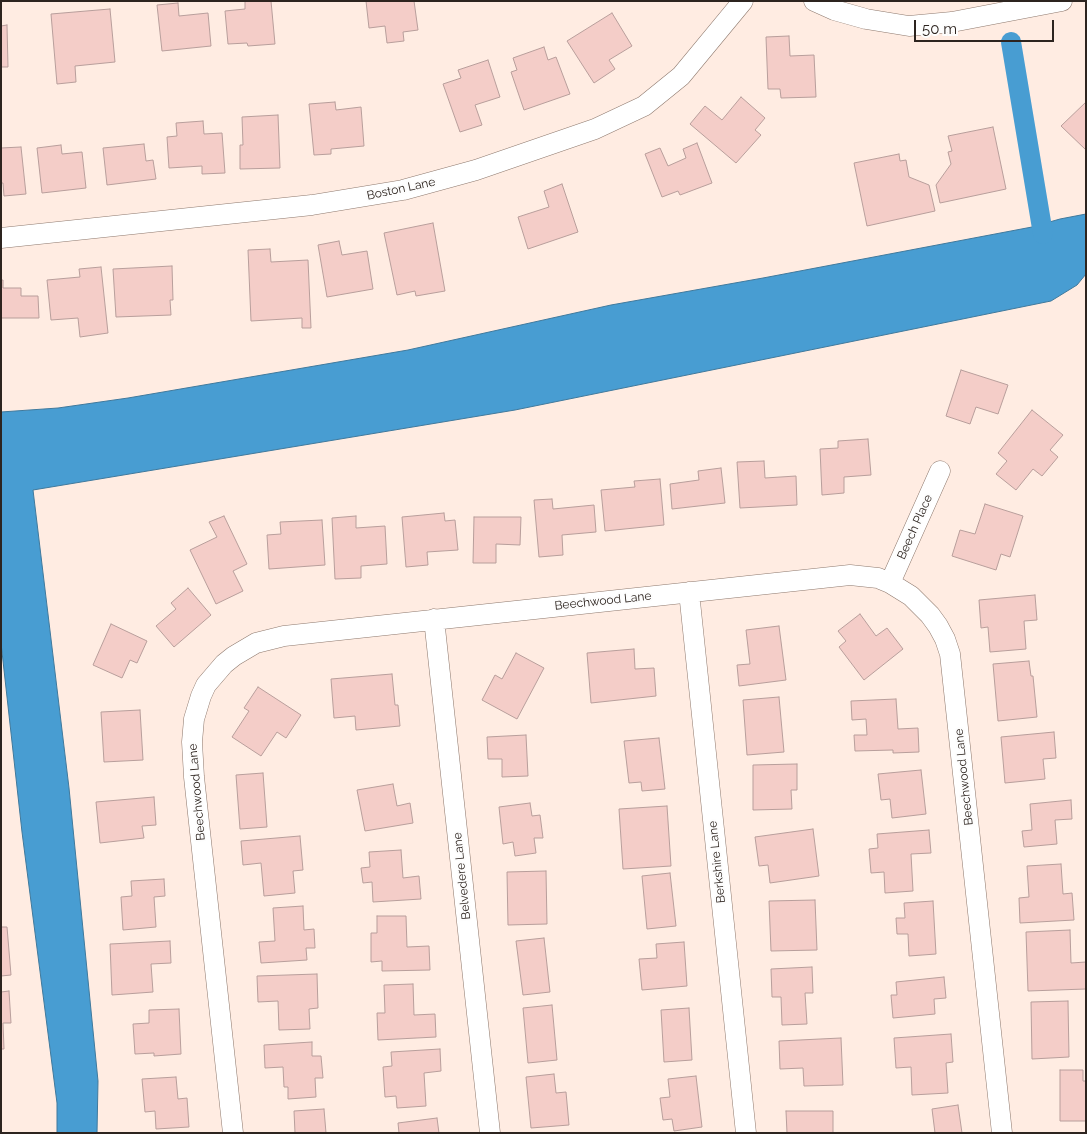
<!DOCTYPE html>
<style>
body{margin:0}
#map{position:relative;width:1087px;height:1134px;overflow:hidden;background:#ffece2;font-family:Raleway,sans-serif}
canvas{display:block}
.frame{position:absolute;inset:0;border:2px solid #2d241f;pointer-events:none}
.scale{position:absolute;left:914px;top:20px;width:140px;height:22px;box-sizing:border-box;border:2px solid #2d241f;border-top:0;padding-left:6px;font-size:15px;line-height:18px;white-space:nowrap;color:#2d241f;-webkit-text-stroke:4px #fdfdfd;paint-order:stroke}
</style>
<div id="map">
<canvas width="1087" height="1134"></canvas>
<div class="frame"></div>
<div class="scale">50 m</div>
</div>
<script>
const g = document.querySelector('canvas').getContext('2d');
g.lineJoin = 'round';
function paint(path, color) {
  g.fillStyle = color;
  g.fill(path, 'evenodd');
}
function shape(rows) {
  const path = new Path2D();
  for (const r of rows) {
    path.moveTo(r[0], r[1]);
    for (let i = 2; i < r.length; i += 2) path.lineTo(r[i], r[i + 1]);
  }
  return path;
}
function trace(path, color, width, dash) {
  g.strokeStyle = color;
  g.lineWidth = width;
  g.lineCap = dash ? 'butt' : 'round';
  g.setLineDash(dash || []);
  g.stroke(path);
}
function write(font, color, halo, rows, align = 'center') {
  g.font = font + ' Raleway,sans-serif';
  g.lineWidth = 4;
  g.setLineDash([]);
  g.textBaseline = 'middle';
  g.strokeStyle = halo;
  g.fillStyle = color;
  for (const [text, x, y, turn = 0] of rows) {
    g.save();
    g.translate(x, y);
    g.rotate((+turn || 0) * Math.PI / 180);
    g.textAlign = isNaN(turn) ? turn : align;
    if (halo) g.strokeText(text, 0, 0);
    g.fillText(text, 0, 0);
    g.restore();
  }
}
const water = shape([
 [1086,214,1086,274,1077,285,1051,301,515,410,33,490,69,788,98,1081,97,1133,57,1133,57,1103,22,832,1,643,1,412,58,408,128,398,408,350,611,305,763,278,1032,227,1060,219,1086,214]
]);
paint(water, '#489dd2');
trace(water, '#40799c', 1);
trace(shape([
 [1011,42,1043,234]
]), '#489dd2', 20);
const building = shape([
 [245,1,271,1,275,44,248,46,247,43,228,44,225,11,245,9,245,1],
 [366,1,414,1,418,30,403,32,404,41,387,43,385,26,369,28,366,1],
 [178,3,179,16,208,13,211,46,162,51,157,5,178,3],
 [110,9,115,62,75,66,76,82,57,84,51,14,110,9],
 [612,13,632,46,609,60,615,69,594,83,567,41,612,13],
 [7,25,8,67,1,67,1,26,7,25],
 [789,36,790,56,814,55,816,97,781,98,780,89,768,89,766,37,789,36],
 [544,47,548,60,556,57,570,94,524,110,511,72,517,70,513,58,544,47],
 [488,60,500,97,475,105,482,125,460,132,443,84,461,78,458,70,488,60],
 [741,97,765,118,755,130,761,135,736,163,690,124,705,106,722,120,741,97],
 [335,102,336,110,361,107,364,146,331,149,331,154,314,155,309,104,335,102],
 [1086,102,1086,150,1061,126,1086,102],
 [278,115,280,168,240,169,240,145,243,145,242,117,278,115],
 [203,121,204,134,222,133,225,173,202,174,202,166,169,168,167,137,177,136,176,123,203,121],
 [993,127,1006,189,940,203,936,185,951,164,948,152,952,151,948,136,993,127],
 [697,143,712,183,680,195,678,191,662,197,645,154,660,148,668,166,686,158,683,149,697,143],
 [144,144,146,161,153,160,156,179,107,185,103,148,144,144],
 [61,145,62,154,82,152,86,188,42,193,37,148,61,145],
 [21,147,26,194,4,196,3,183,1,183,1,148,21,147],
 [899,154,900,161,906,160,909,177,929,185,935,211,867,226,854,163,899,154],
 [562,184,578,232,528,249,518,217,549,207,544,191,562,184],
 [433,223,445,291,416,296,415,291,397,295,384,233,433,223],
 [339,241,342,255,367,251,373,289,327,297,318,245,339,241],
 [270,249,271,262,308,260,311,328,302,328,302,318,251,321,248,250,270,249],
 [172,266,173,300,170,300,171,315,116,317,113,269,172,266],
 [101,267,108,333,80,337,78,318,51,320,47,280,80,277,79,269,101,267],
 [1,280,3,280,3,288,21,288,21,296,38,296,39,318,1,318,1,280],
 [961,370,1008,385,998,414,976,407,970,424,946,416,961,370],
 [1032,410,1063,435,1050,450,1058,457,1042,476,1033,469,1016,490,996,474,1007,461,998,453,1032,410],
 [868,439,871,475,844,477,844,493,822,495,820,449,838,448,838,441,868,439],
 [764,461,765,478,796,476,797,505,740,508,737,462,764,461],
 [721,468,725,503,672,509,670,484,699,480,698,471,721,468],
 [660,479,664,525,605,531,601,490,635,487,634,481,660,479],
 [552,499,553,509,594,505,596,532,562,535,563,555,539,557,534,500,552,499],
 [985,504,1023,516,1010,557,1001,554,996,570,952,556,960,530,975,534,985,504],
 [444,513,445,521,455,520,458,550,427,552,428,565,406,567,402,517,444,513],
 [224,516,247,564,233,571,243,591,216,604,190,550,217,537,209,522,224,516],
 [356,516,356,528,385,526,387,564,361,566,361,578,335,579,332,518,356,516],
 [474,517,521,517,520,545,496,544,496,563,473,563,474,517],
 [322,520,325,565,269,569,267,535,281,534,280,522,322,520],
 [188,588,211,615,174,647,156,626,176,609,171,603,188,588],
 [1035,595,1037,620,1024,621,1026,649,990,652,988,627,981,628,979,600,1035,595],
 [860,614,876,636,887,628,903,649,864,680,839,647,846,641,838,631,860,614],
 [111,624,147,641,137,663,130,660,122,678,93,665,111,624],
 [779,626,786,680,739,686,737,665,750,664,746,630,779,626],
 [634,649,635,669,654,668,656,696,591,703,587,653,634,649],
 [516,653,544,668,517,719,482,700,495,675,502,679,516,653],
 [1029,661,1031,676,1033,676,1037,717,998,721,993,664,1029,661],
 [392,674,395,705,398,705,400,726,356,730,355,716,334,718,331,679,392,674],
 [258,687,301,715,286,738,277,732,261,756,232,737,249,711,244,708,258,687],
 [779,697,784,752,747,755,743,700,779,697],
 [896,699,898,729,918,728,919,752,893,753,893,750,855,751,854,735,867,735,866,719,852,720,851,701,896,699],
 [140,710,143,760,104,762,101,712,140,710],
 [1054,732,1056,758,1043,759,1045,779,1005,783,1001,737,1054,732],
 [526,735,528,776,502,777,502,759,488,759,487,737,526,735],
 [659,738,665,789,642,791,641,782,629,783,624,741,659,738],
 [797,764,797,790,791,790,792,809,753,810,753,765,797,764],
 [921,770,926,814,892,818,890,799,881,800,878,774,921,770],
 [263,773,267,827,240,829,236,775,263,773],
 [393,784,397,806,410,803,413,823,365,831,357,790,393,784],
 [154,797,156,825,142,826,144,838,100,843,96,802,154,797],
 [1071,800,1072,819,1055,820,1057,844,1024,847,1022,831,1032,830,1030,804,1071,800],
 [530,803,532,816,540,815,543,838,534,838,536,853,515,856,513,842,503,844,499,807,530,803],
 [667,806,671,866,623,869,619,809,667,806],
 [813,829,819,876,770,883,768,865,759,866,755,837,813,829],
 [929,830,931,853,911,854,913,891,885,893,884,872,871,873,869,849,878,848,877,834,929,830],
 [300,836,303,870,293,871,295,893,264,896,261,863,243,865,241,841,300,836],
 [401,850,403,878,419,876,421,899,373,902,372,882,363,883,361,868,370,867,369,852,401,850],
 [1061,864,1063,894,1072,893,1074,920,1020,923,1019,898,1029,897,1027,866,1061,864],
 [546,871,547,924,508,925,507,872,546,871],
 [670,873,676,926,647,929,642,876,670,873],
 [164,879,165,896,154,897,156,927,123,930,121,897,132,896,131,881,164,879],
 [815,900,817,950,771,951,769,901,815,900],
 [933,901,936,954,909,956,908,934,897,934,896,918,905,918,904,903,933,901],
 [303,906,304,930,314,929,315,948,306,948,307,960,261,963,259,942,275,941,273,908,303,906],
 [377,916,406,916,407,947,429,946,430,970,382,971,382,961,371,962,371,933,377,933,377,916],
 [1,927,7,927,11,975,1,976,1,927],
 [1070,930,1071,963,1086,962,1086,989,1028,991,1026,932,1070,930],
 [544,938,550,992,523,995,516,941,544,938],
 [170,941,171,963,151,964,153,992,112,995,110,944,170,941],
 [684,942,687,986,642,990,639,959,657,958,656,944,684,942],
 [812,967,813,993,805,993,807,1024,782,1025,781,997,772,997,771,969,812,967],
 [317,974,318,1008,309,1009,310,1029,279,1030,278,1001,258,1002,257,976,317,974],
 [944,977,946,998,934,999,935,1014,893,1018,891,995,897,995,896,982,944,977],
 [413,984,414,1015,435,1014,436,1037,378,1040,377,1013,385,1013,384,985,413,984],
 [9,991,11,1023,3,1023,4,1049,1,1049,1,992,9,991],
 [1068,1001,1069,1057,1032,1059,1031,1002,1068,1001],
 [552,1005,557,1060,528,1063,523,1008,552,1005],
 [689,1008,692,1060,664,1062,661,1010,689,1008],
 [179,1009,181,1054,154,1056,154,1053,135,1054,133,1024,149,1023,149,1010,179,1009],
 [951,1034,953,1062,946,1063,948,1093,912,1095,911,1067,896,1068,894,1038,951,1034],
 [841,1038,843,1085,804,1086,803,1068,780,1069,779,1041,841,1038],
 [312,1042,312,1056,321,1056,323,1078,315,1078,316,1097,288,1099,288,1087,284,1087,283,1067,265,1068,264,1045,312,1042],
 [440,1049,441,1071,424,1073,426,1106,397,1108,396,1096,385,1097,383,1067,392,1066,391,1052,440,1049],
 [1060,1070,1083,1070,1083,1081,1086,1081,1086,1121,1060,1121,1060,1070],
 [554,1074,556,1093,566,1092,569,1125,531,1128,526,1077,554,1074],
 [696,1076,702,1127,674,1131,672,1119,663,1120,660,1098,670,1097,668,1079,696,1076],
 [176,1077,178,1099,187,1098,189,1127,156,1129,155,1111,145,1112,142,1079,176,1077],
 [958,1105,962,1133,935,1133,932,1109,958,1105],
 [324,1109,326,1133,295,1133,294,1111,324,1109],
 [786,1111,833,1111,833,1133,787,1133,786,1111],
 [437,1118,439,1133,399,1133,398,1123,437,1118]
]);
paint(building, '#f4cdc8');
trace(building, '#b89e9b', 1);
const street = shape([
 [814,1,834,10,866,19,909,26,952,22,1062,1],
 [1,238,312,205,403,190,476,170,595,129,644,106,681,76,743,1],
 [890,583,940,471],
 [689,592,746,1133],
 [434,619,490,1133],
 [233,1133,194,777,192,742,194,719,201,696,206,685,224,664,234,656,256,643,284,636,850,575,878,578,890,583,911,596,930,615,938,626,945,639,950,654,1002,1133]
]);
trace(street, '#8e796e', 21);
trace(street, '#fff', 20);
write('12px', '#2d241f', '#fdfdfd', [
 ["Boston Lane",401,189,-12],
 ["Beech Place",915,527,-66],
 ["Beechwood Lane",603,601,-6],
 ["Beechwood Lane",964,777,-96],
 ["Beechwood Lane",197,792,-95],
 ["Berkshire Lane",717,862,-96],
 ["Belvedere Lane",462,876,-96]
]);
</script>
